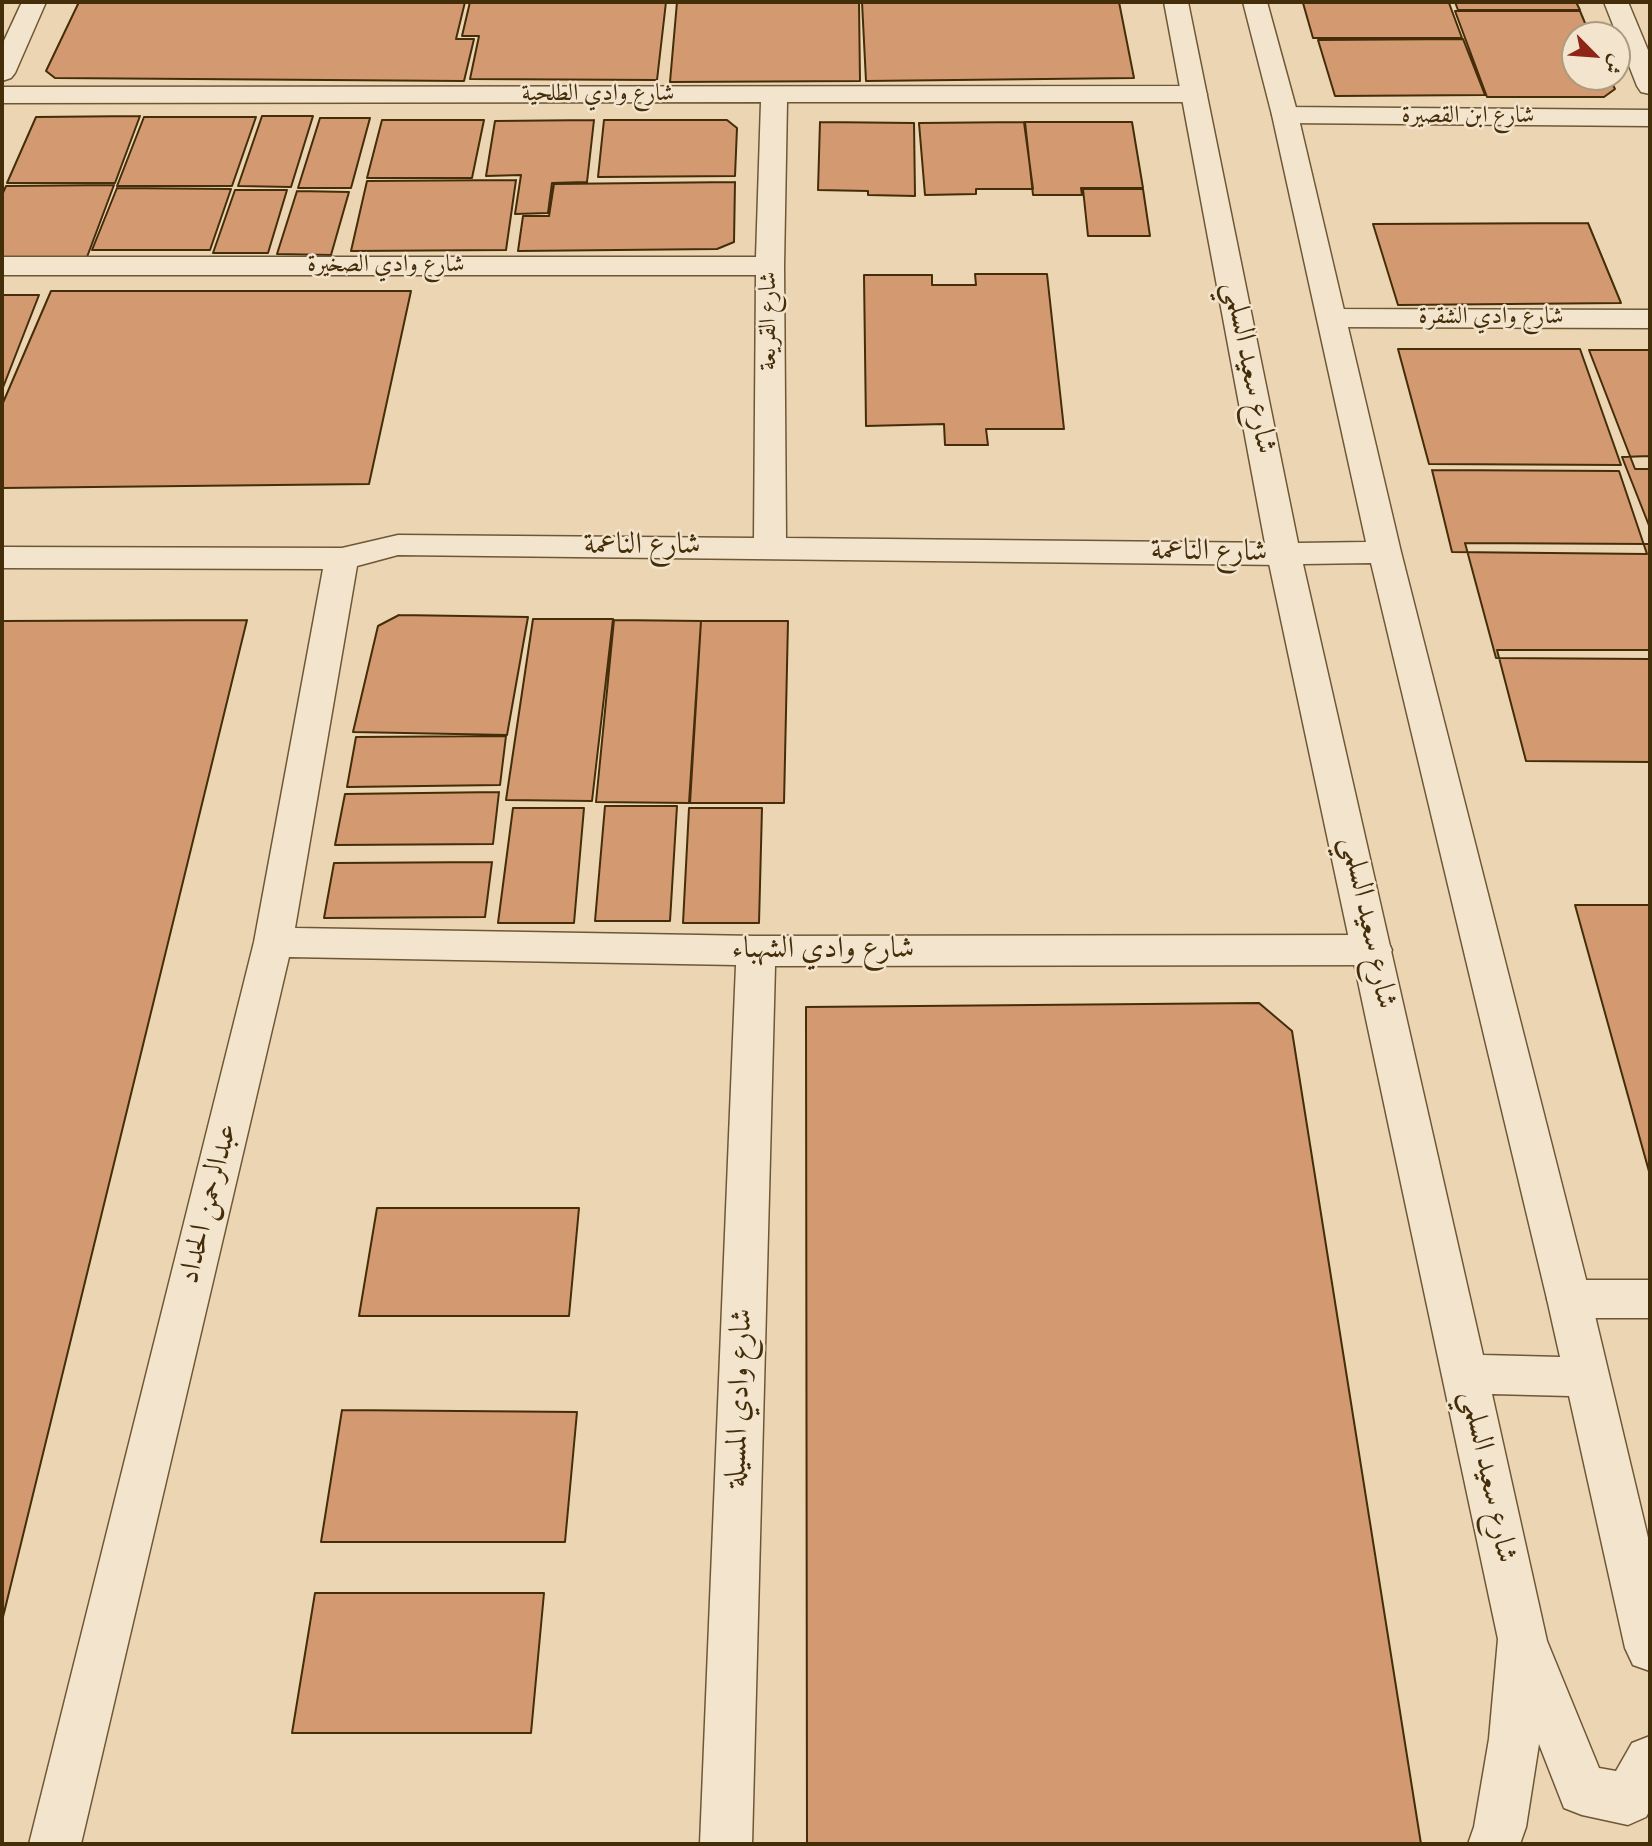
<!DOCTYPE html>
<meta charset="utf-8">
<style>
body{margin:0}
#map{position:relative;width:1652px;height:1846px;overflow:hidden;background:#ecd5b3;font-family:"IM FELL DW Pica",Amiri,serif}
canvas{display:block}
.frame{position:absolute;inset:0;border:4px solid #442d09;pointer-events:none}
.north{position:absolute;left:1561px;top:21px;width:70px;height:70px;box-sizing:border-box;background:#f3e4ce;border:2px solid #ad9b7f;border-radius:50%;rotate:115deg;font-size:19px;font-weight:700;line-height:28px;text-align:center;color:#442d09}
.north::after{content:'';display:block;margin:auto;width:24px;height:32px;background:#8f2418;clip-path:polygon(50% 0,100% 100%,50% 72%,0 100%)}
</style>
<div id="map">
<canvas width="1652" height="1846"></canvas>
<div class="frame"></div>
<div class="north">ش</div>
</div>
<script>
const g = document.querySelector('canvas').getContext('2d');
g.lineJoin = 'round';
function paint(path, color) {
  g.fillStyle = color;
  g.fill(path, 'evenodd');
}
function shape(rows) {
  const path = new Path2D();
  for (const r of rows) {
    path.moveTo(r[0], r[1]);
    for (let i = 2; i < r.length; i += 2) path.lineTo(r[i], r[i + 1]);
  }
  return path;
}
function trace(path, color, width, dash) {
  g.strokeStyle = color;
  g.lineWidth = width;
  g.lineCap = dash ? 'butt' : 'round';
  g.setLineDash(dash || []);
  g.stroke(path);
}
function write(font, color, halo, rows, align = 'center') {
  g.font = font + ' "IM FELL DW Pica",Amiri,serif';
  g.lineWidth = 5;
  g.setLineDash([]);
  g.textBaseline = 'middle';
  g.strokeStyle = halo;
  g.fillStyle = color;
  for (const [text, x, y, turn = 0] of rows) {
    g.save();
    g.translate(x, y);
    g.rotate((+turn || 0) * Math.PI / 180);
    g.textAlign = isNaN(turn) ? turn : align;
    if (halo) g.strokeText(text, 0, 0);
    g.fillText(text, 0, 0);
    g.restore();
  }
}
const building = shape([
 [79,2,465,2,456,39,474,39,464,81,55,78,46,71,79,2],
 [470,2,666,2,657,80,470,79,479,36,462,36,470,2],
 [677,2,859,2,860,81,670,82,677,2],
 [862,2,1119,2,1134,78,866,81,862,2],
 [1455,2,1576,2,1580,10,1458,10,1455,2],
 [1303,3,1449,3,1462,38,1313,38,1303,3],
 [1455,11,1580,11,1590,35,1575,35,1575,77,1609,77,1615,89,1604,97,1487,97,1455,11],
 [1463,39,1485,95,1335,96,1318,40,1463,39],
 [140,116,115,183,7,183,36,117,140,116],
 [262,116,313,116,291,187,238,186,262,116],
 [144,117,256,117,232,186,117,186,144,117],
 [320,118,370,118,351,188,298,188,320,118],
 [382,120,484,120,472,178,367,178,382,120],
 [594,120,587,182,552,183,548,213,515,214,521,175,486,176,495,121,594,120],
 [604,120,727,120,737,128,735,176,598,177,604,120],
 [820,122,914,123,915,196,868,195,868,191,818,190,820,122],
 [1024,122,1033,189,976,189,976,194,925,195,919,123,1024,122],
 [1025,122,1132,122,1143,188,1081,188,1082,195,1033,195,1025,122],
 [516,180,506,250,351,251,367,181,516,180],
 [735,182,734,242,717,249,518,251,523,216,549,216,554,184,735,182],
 [114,185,87,257,2,257,2,195,6,186,114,185],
 [117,188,231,189,210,250,92,250,117,188],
 [1083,189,1143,189,1150,236,1088,236,1083,189],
 [235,190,287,190,268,253,213,253,235,190],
 [297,191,349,192,331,255,277,254,297,191],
 [1588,223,1621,303,1398,305,1373,224,1588,223],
 [975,274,1047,274,1064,429,986,429,988,445,945,445,944,424,866,426,864,275,932,275,932,285,976,285,975,274],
 [51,291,411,291,369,484,2,488,2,405,51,291],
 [2,295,39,295,2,390,2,295],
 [1398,349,1580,349,1621,465,1429,464,1398,349],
 [1589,350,1650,350,1650,469,1635,469,1589,350],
 [1650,456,1650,528,1622,457,1650,456],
 [1432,470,1619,471,1647,554,1452,552,1432,470],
 [1465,543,1650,544,1650,659,1496,658,1465,543],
 [399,615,528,617,507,735,353,732,378,626,399,615],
 [533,619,613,619,592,801,506,800,533,619],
 [247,620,2,1621,2,621,247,620],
 [614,620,701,621,689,803,596,802,614,620],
 [701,621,788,621,784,803,690,803,701,621],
 [1497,650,1650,650,1650,762,1526,761,1497,650],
 [506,736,500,785,347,787,356,737,506,736],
 [499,792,493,844,335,845,345,794,499,792],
 [605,806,677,806,670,921,595,921,605,806],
 [513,808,584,808,574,923,498,923,513,808],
 [689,808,762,808,759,923,683,923,689,808],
 [492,862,485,917,324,918,334,863,492,862],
 [1575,905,1650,905,1650,1175,1575,905],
 [1259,1003,1292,1031,1421,1844,807,1844,806,1007,1259,1003],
 [377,1208,579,1208,569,1316,359,1316,377,1208],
 [342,1410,577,1412,565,1542,321,1542,342,1410],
 [315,1593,544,1593,531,1733,292,1733,315,1593]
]);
paint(building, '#d39a71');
trace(building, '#442d09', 2);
const minor = shape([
 [22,2,46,2,15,73,11,78,2,81,2,45,22,2],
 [1604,2,1628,2,1650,55,1650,94,1641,92,1637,86,1604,2],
 [1194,86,1203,88,1207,94,1203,100,1194,102,787,102,784,266,786,538,1284,543,1296,547,1301,554,1296,561,1284,565,398,555,357,566,295,928,756,936,1373,935,1387,940,1392,950,1387,960,1373,965,775,966,752,1844,700,1844,736,965,289,957,81,1844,29,1844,254,942,323,569,2,568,2,547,342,548,398,535,754,538,756,275,2,275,2,257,756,257,761,102,2,103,2,87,1194,86],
 [1285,107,1650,110,1650,126,1285,123,1276,121,1272,115,1276,109,1285,107],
 [1332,309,1650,310,1650,328,1332,327,1322,324,1317,318,1322,312,1332,309],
 [1569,1280,1650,1280,1650,1318,1569,1318,1553,1312,1547,1299,1553,1286,1569,1280]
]);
const tertiary = shape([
 [1164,2,1188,2,1298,543,1366,542,1272,115,1243,2,1267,2,1298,115,1401,552,1591,1299,1650,1546,1650,1671,1633,1665,1625,1648,1569,1396,1492,1394,1547,1641,1599,1768,1616,1771,1632,1743,1650,1736,1650,1810,1646,1817,1628,1825,1582,1815,1564,1808,1539,1744,1526,1827,1520,1844,1468,1844,1474,1827,1489,1739,1498,1639,1267,554,1164,2],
 [1371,563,1547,1299,1560,1357,1483,1355,1303,564,1371,563]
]);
trace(minor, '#6e5734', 3);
trace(tertiary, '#6e5734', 3);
paint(minor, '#f3e4ce');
paint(tertiary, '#f3e4ce');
write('24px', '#442d09', '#f3e4ce', [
 ["شارع وادي الطلحية",598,95],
 ["شارع ابن القصيرة",1468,117],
 ["شارع وادي الصخيرة",386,266],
 ["شارع وادي الشقرة",1491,318],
 ["شارع القريعة",770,321,-90]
]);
write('30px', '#442d09', '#f3e4ce', [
 ["شارع سعيد السلمي",1248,368,79],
 ["شارع الناعمة",642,547],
 ["شارع الناعمة",1209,553,1],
 ["شارع سعيد السلمي",1367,923,78],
 ["شارع وادي الشهباء",823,951],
 ["عبدالرحمن الحداد",210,1204,-76],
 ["شارع وادي المسيلة",741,1398,-88],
 ["شارع سعيد السلمي",1487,1477,78]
]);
</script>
